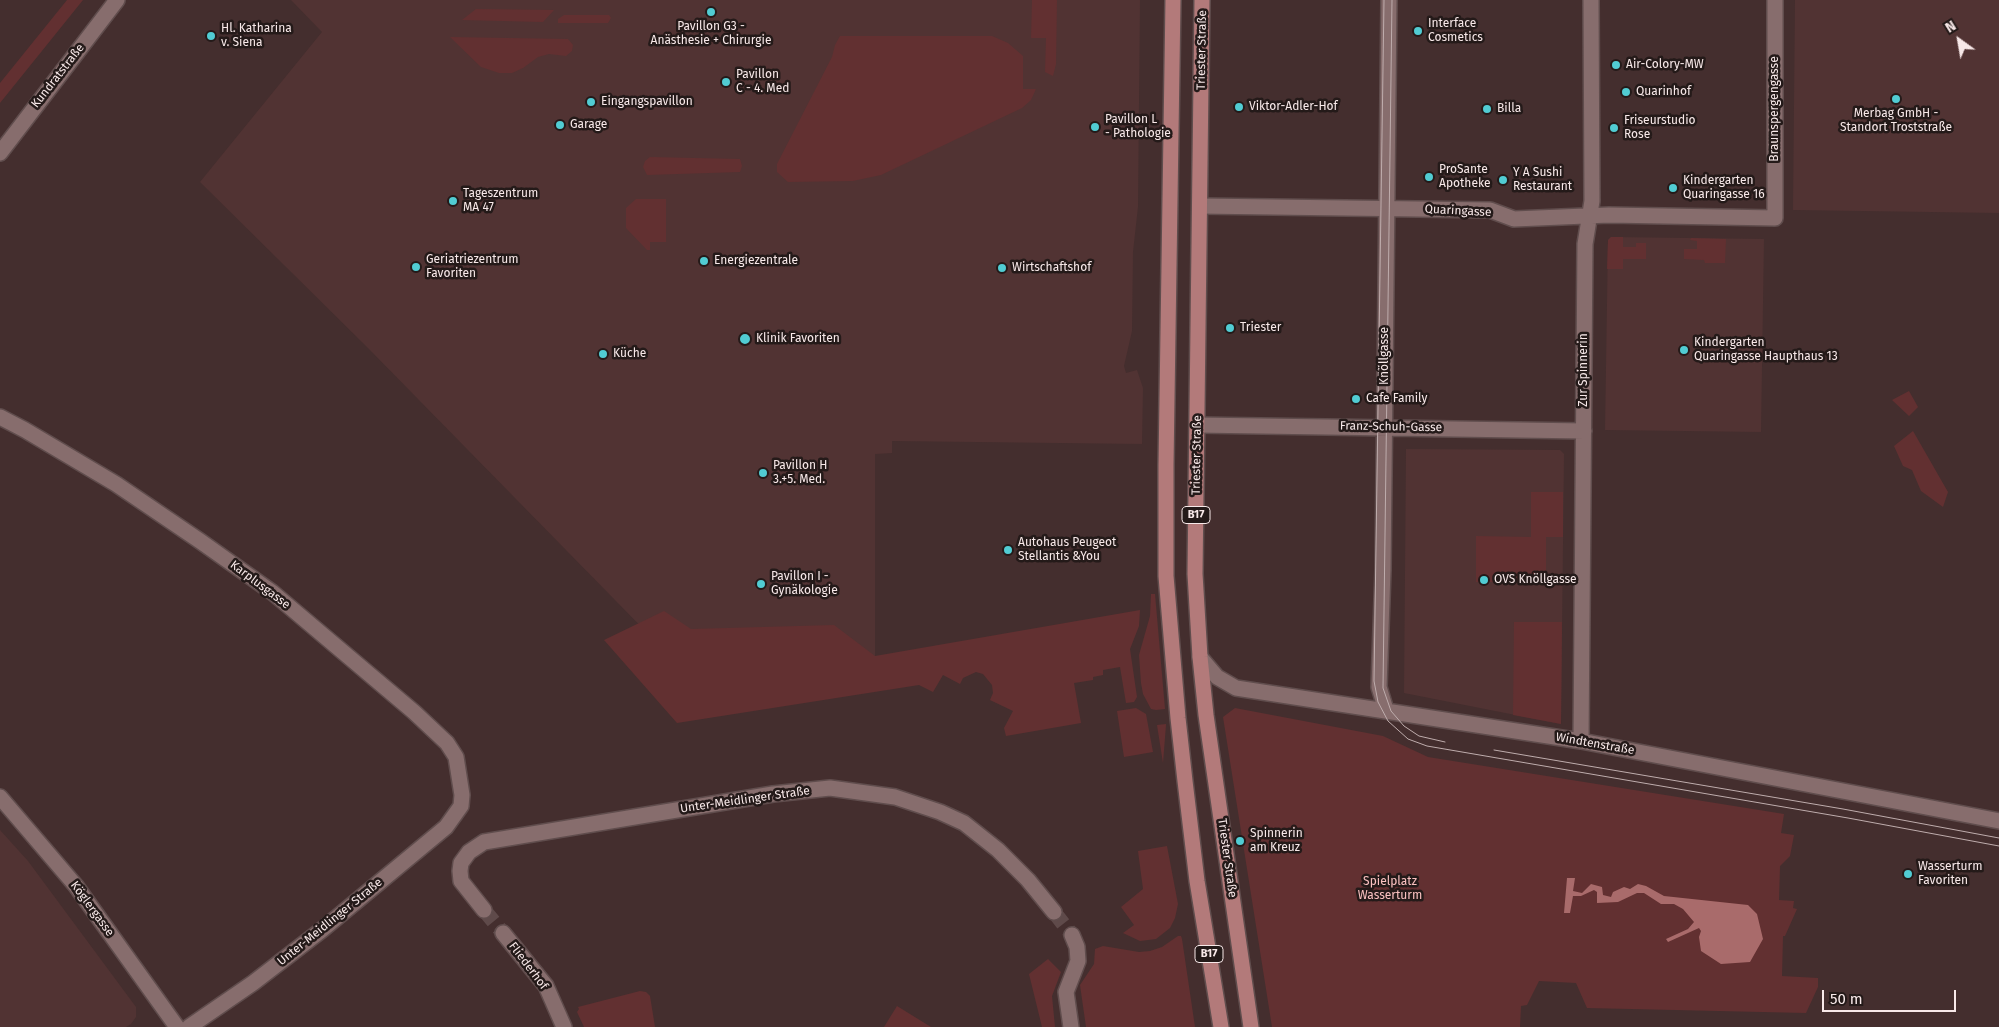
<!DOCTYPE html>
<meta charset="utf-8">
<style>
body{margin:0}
#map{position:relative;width:1999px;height:1027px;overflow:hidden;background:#442e2e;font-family:"Fira Sans",sans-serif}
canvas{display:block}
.north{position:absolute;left:1934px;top:15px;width:50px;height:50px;-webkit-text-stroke:4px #241a19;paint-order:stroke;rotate:328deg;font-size:14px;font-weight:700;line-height:20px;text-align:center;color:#f8e9e9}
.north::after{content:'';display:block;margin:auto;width:18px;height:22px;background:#f8e9e9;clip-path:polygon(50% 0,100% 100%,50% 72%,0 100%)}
.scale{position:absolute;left:1822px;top:990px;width:134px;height:22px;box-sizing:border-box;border:2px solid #f8e9e9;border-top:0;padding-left:6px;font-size:15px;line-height:18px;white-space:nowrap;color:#f8e9e9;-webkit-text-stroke:4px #241a19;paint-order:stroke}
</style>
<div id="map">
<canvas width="1999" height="1027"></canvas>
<div class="north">N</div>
<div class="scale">50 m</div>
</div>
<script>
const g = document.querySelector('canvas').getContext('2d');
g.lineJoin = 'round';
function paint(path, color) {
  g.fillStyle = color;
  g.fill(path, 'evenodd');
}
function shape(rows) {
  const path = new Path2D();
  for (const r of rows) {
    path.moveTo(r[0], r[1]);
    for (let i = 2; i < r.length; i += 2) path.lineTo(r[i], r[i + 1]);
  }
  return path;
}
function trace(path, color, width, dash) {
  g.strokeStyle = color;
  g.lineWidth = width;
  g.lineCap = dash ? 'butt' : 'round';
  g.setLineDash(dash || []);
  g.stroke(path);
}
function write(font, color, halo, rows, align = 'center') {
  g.font = font + ' "Fira Sans",sans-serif';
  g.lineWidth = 5;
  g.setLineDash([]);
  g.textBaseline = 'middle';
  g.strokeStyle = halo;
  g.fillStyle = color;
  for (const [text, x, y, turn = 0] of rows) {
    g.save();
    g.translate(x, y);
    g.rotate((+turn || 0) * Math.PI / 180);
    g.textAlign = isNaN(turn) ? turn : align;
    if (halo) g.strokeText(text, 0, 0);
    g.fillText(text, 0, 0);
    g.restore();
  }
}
paint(shape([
 [291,0,1140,0,1138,207,1133,252,1132,331,1124,366,1126,373,1137,370,1143,388,1142,444,892,441,892,453,875,454,875,656,664,650,368,348,200,182,322,32],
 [1795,0,1999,0,1999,213,1793,210],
 [1611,237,1764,239,1761,432,1605,430,1608,240],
 [1406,449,1560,450,1564,454,1561,724,1404,693],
 [0,830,28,861,136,1007,136,1017,131,1024,126,1027,0,1027]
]), '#513333');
paint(shape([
 [67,0,83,0,0,103,0,83],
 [1032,0,1057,0,1056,64,1053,76,1045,72,1046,38,1031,38],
 [476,9,554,10,543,22,462,20],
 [564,15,609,15,611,18,608,23,558,23,558,19],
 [840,36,992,36,1008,43,1023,56,1023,89,1036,89,1031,100,1022,108,881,175,853,181,788,182,777,172,777,164,832,57,835,45],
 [450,37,568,39,573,45,572,51,566,56,549,54,538,57,523,68,512,73,499,73,481,67],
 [650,157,740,159,742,166,740,172,647,175,643,167,645,161],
 [636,199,666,199,666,242,650,242,650,250,647,250,626,228,626,208],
 [1611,237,1623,237,1623,247,1636,247,1636,243,1646,243,1646,259,1623,259,1623,269,1607,269,1608,240],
 [1691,238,1726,239,1725,263,1705,263,1704,260,1684,259,1684,249,1697,249,1697,241,1690,240],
 [1909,391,1918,407,1909,416,1892,400],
 [1913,431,1948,492,1943,507,1921,491,1912,470,1903,466,1894,446],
 [1531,492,1563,492,1563,537,1546,537,1546,582,1476,582,1476,536,1531,537],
 [1151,594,1155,594,1165,709,1156,710,1151,709,1143,694,1141,683,1139,655,1150,616],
 [1140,610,1139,626,1130,649,1137,697,1134,702,1126,703,1120,667,1103,670,1103,675,1093,677,1093,680,1074,683,1081,723,1006,736,1004,728,1013,711,990,700,993,693,992,685,983,674,976,672,963,678,960,684,943,675,933,692,919,685,677,723,604,640,664,611,691,629,834,625,875,656],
 [1514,622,1562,622,1561,724,1513,715],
 [1136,708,1146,714,1153,752,1124,757,1117,711],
 [1235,708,1383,736,1428,757,1784,814,1781,833,1794,835,1790,856,1780,866,1779,900,1794,901,1793,908,1797,909,1785,936,1783,936,1782,976,1818,978,1818,987,1806,1013,1587,1008,1576,983,1539,981,1527,1005,1521,1006,1520,1027,1272,1027,1223,717],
 [1166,724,1166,725,1163,763,1157,725],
 [1167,846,1178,904,1175,918,1170,928,1156,939,1140,941,1123,933,1134,925,1121,907,1143,889,1138,851],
 [1178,936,1181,936,1182,939,1195,1027,1086,1027,1080,985,1094,964,1095,949,1103,946,1139,952,1150,951,1162,947],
 [1048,959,1061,972,1052,996,1055,1027,1042,1027,1029,974],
 [640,991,646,992,650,996,655,1027,584,1027,577,1012,579,1009,578,1007],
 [897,1006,931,1027,884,1027]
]), '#623031');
paint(shape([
 [1567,878,1575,878,1573,891,1582,893,1591,884,1602,887,1603,895,1611,897,1613,892,1624,887,1630,889,1638,884,1646,886,1664,896,1748,905,1757,914,1763,939,1750,962,1721,964,1701,951,1699,937,1701,931,1699,928,1668,942,1666,939,1688,929,1694,922,1683,909,1674,904,1661,904,1644,893,1637,893,1618,902,1597,903,1597,892,1594,890,1581,896,1573,896,1570,913,1564,913]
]), '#a96b6b');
trace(shape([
 [484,910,503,933],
 [1054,912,1072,935]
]), '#5f4a4a', 15, [15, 8]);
const minor = shape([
 [0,153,117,0],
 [1200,206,1490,210,1514,219,1609,215,1775,218,1775,0],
 [0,417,25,430,116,484,200,541,272,592,414,712,447,743,456,757,462,795,461,806,446,827,323,929,253,983,189,1027],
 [1197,425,1584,431],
 [1200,657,1217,677,1236,688,1581,741,1999,821],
 [1386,710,1379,687,1383,570,1389,0],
 [1581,741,1585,244,1592,201,1591,0],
 [0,797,76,886,177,1027],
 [484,910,461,881,460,871,461,863,469,852,484,842,773,794,830,788,895,797,940,812,964,823,998,850,1028,880,1054,912],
 [503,933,546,986,564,1027],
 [1071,1027,1066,992,1078,961,1077,947,1072,935]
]);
const major = shape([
 [1173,0,1166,465,1166,576,1178,718,1185,781,1197,881,1221,1027],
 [1202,0,1195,574,1200,657,1206,715,1251,1027]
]);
trace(minor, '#604d4d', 18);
trace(major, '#604d4d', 18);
trace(minor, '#876d6d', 15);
trace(major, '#b37a7a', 15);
trace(shape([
 [1384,0,1374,681,1378,702,1388,721,1408,739,1427,746,1848,818,1999,846],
 [1392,0,1383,688,1391,711,1404,726,1419,736,1445,742],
 [1494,750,1843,809,1999,838]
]), '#bfadad', 1);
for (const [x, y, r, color] of [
 [711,12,5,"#51ccd3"],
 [1418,31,5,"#51ccd3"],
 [211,36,5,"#51ccd3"],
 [1616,65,5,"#51ccd3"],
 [726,82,5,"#51ccd3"],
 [1626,92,5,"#51ccd3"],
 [1896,99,5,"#51ccd3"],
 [591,102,5,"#51ccd3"],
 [1239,107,5,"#51ccd3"],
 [1487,109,5,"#51ccd3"],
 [560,125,5,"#51ccd3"],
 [1095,127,5,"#51ccd3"],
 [1614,128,5,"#51ccd3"],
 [1429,177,5,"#51ccd3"],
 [1503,180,5,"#51ccd3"],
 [1673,188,5,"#51ccd3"],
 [453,201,5,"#51ccd3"],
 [704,261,5,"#51ccd3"],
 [416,267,5,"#51ccd3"],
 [1002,268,5,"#51ccd3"],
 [1230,328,5,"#51ccd3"],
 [745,339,6,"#51ccd3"],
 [1684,350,5,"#51ccd3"],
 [603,354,5,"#51ccd3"],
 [1356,399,5,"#51ccd3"],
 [763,473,5,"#51ccd3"],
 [1008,550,5,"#51ccd3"],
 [1484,580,5,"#51ccd3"],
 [761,584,5,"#51ccd3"],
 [1240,841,5,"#51ccd3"],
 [1908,874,5,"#51ccd3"]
]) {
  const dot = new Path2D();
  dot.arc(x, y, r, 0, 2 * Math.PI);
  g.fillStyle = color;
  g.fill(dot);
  trace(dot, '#241a19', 2);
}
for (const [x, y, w] of [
 [1196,515,28],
 [1209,954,28]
]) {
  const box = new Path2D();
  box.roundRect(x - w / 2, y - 8.5, w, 17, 4);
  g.fillStyle = '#241a19';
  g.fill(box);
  trace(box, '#f8e9e9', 1);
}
write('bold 11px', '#f8e9e9', null, [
 ["B17",1196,515],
 ["B17",1209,954]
]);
write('12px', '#f8e9e9', '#241a19', [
 ["Interface",1428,24],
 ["Cosmetics",1428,38],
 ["Pavillon G3 -",711,27,"center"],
 ["Anästhesie + Chirurgie",711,41,"center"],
 ["Hl. Katharina",221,29],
 ["v. Siena",221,43],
 ["Air-Colory-MW",1626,65],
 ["Pavillon",736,75],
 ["C - 4. Med",736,89],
 ["Quarinhof",1636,92],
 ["Eingangspavillon",601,102],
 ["Viktor-Adler-Hof",1249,107],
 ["Billa",1497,109],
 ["Merbag GmbH -",1896,114,"center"],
 ["Standort Troststraße",1896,128,"center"],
 ["Pavillon L",1105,120],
 ["- Pathologie",1105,134],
 ["Friseurstudio",1624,121],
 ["Rose",1624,135],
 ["Garage",570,125],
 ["ProSante",1439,170],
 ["Apotheke",1439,184],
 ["Y A Sushi",1513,173],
 ["Restaurant",1513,187],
 ["Kindergarten",1683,181],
 ["Quaringasse 16",1683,195],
 ["Tageszentrum",463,194],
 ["MA 47",463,208],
 ["Geriatriezentrum",426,260],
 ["Favoriten",426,274],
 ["Energiezentrale",714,261],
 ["Wirtschaftshof",1012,268],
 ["Triester",1240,328],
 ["Klinik Favoriten",756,339],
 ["Kindergarten",1694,343],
 ["Quaringasse Haupthaus 13",1694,357],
 ["Küche",613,354],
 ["Cafe Family",1366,399],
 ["Pavillon H",773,466],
 ["3.+5. Med.",773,480],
 ["Autohaus Peugeot",1018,543],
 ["Stellantis &You",1018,557],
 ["Pavillon I -",771,577],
 ["Gynäkologie",771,591],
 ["OVS Knöllgasse",1494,580],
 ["Spinnerin",1250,834],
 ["am Kreuz",1250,848],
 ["Wasserturm",1918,867],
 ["Favoriten",1918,881]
], 'left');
write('12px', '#f8e9e9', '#241a19', [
 ["Triester Straße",1202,50,-89],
 ["Kundratstraße",58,76,-52],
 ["Braunspergengasse",1775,109,-90],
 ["Quaringasse",1458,211,3],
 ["Knöllgasse",1385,356,-90],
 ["Zur Spinnerin",1584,370,-90],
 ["Franz-Schuh-Gasse",1391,427,1],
 ["Triester Straße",1197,455,-89],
 ["Karplusgasse",260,585,37],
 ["Windtenstraße",1595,744,10],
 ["Unter-Meidlinger Straße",745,800,-8],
 ["Triester Straße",1227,858,82],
 ["Köglergasse",92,909,54],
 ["Unter-Meidlinger Straße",330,922,-39],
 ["Fliederhof",528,966,53]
]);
write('12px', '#fac1c0', '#241a19', [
 ["Spielplatz",1390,882],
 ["Wasserturm",1390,896]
]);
</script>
